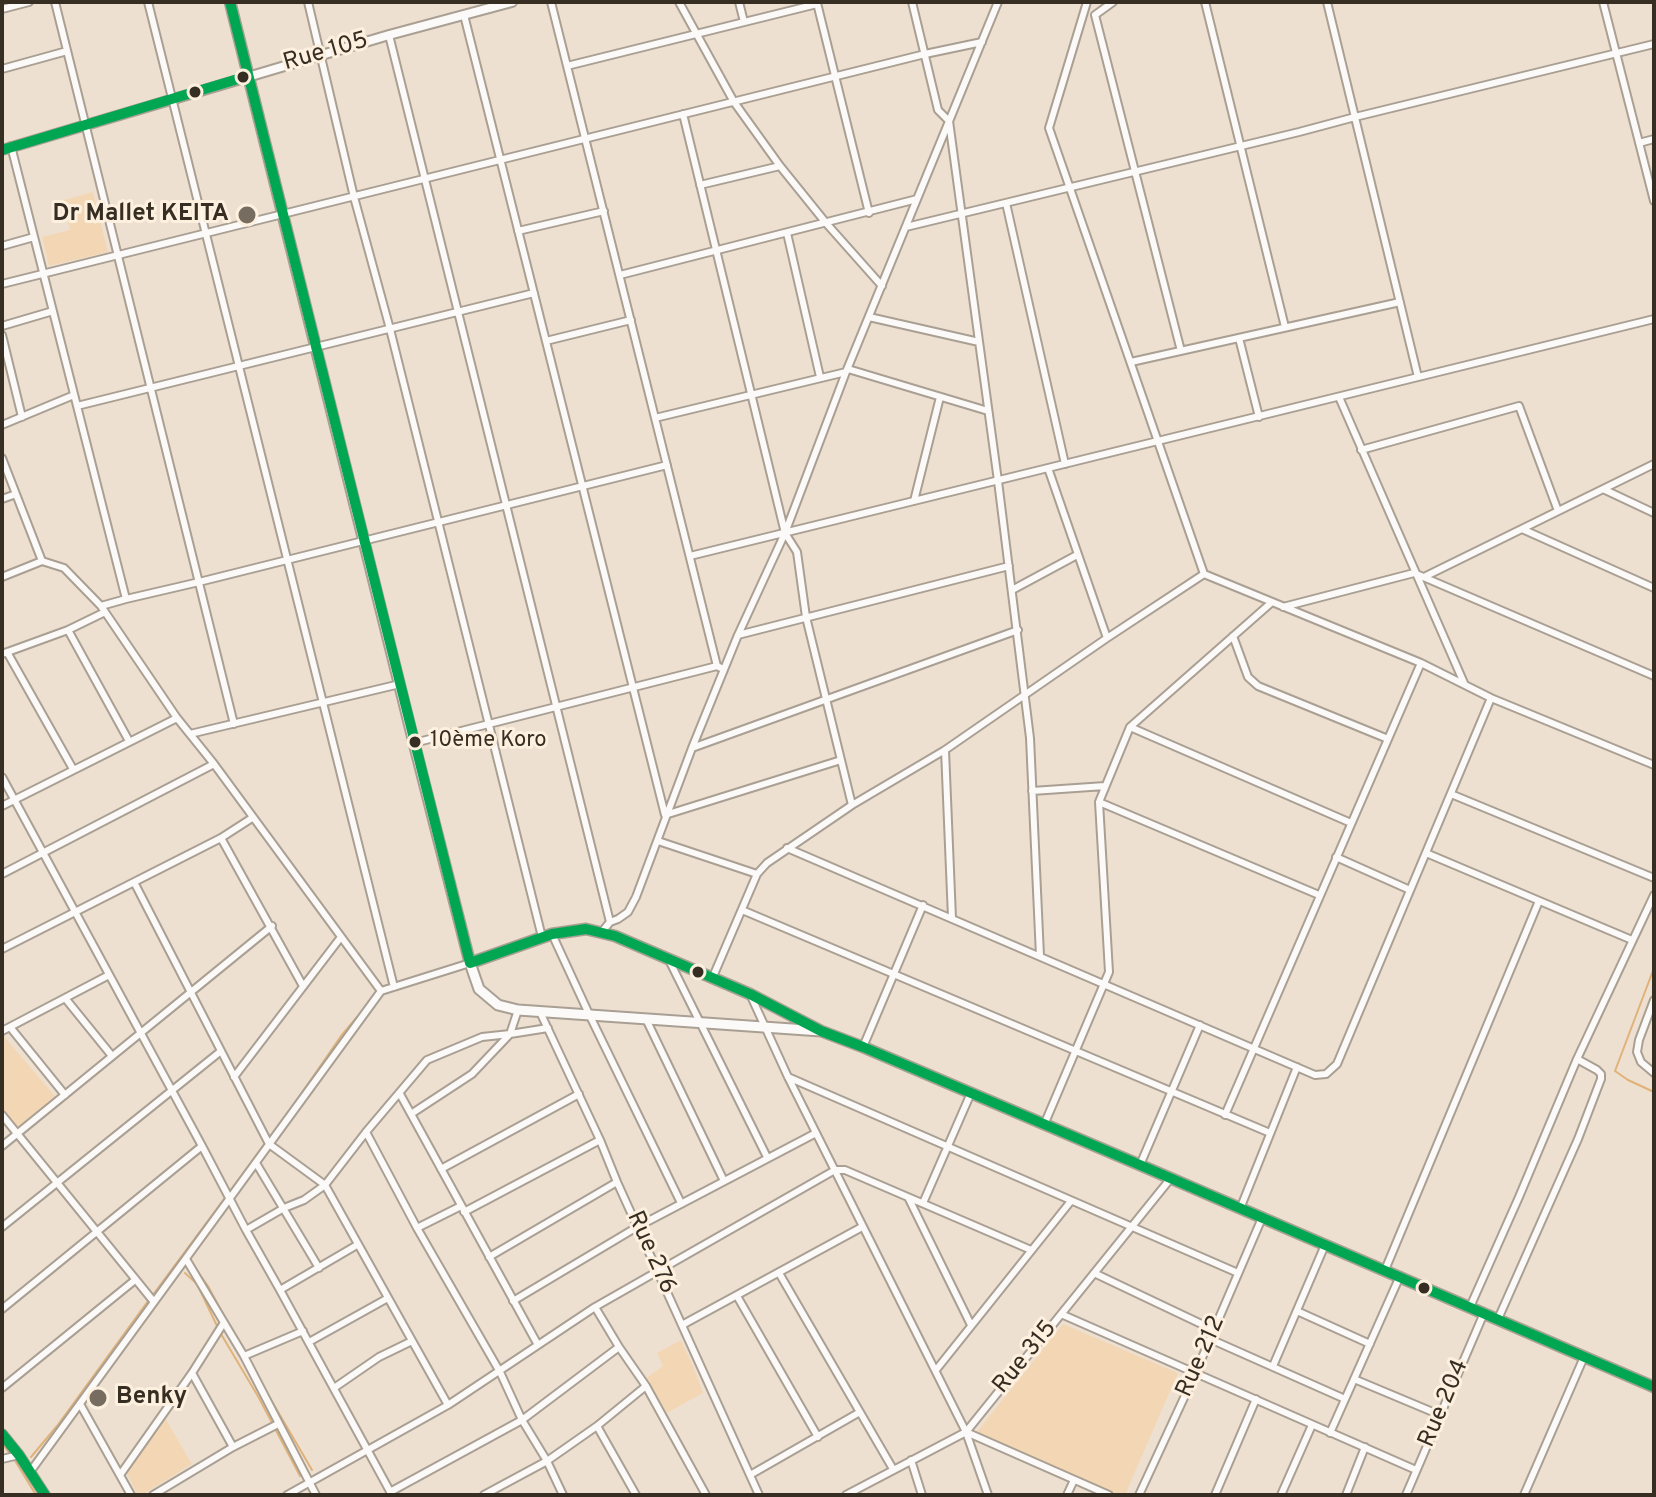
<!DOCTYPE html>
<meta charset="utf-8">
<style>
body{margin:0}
#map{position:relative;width:1656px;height:1497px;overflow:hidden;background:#ede0d1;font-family:Overpass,sans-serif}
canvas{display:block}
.frame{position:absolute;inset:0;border:4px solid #362d23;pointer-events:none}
</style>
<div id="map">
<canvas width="1656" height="1497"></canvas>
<div class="frame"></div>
</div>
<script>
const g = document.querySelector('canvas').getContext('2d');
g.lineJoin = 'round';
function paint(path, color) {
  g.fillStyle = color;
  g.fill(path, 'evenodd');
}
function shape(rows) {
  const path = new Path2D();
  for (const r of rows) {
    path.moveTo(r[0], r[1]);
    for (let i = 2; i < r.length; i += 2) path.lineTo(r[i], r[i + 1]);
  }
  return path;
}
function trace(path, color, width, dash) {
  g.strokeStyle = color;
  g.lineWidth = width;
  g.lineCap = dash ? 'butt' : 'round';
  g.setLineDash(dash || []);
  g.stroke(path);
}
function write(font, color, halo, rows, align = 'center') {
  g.font = font + ' Overpass,sans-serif';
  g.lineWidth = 6;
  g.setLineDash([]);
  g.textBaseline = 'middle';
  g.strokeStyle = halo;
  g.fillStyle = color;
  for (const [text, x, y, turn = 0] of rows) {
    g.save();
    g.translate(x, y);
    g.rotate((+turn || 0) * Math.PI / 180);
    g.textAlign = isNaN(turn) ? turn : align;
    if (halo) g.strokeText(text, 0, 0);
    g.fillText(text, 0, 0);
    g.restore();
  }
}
paint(shape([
 [93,192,108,252,49,266,42,237,70,230,64,200],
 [2,1034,55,1096,20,1126,14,1125,2,1110],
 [1063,1324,1178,1373,1125,1495,1119,1495,976,1433],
 [681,1340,693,1366,703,1393,667,1413,646,1378,663,1366,657,1353],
 [164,1416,192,1464,142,1495,138,1495,126,1472]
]), '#f3d7b5');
trace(shape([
 [1654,968,1615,1071,1628,1080,1654,1092],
 [290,1110,341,1036,357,1017],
 [269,1139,287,1115],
 [194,1267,208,1286,224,1316],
 [185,1273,197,1284,218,1328],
 [152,1296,265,1144],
 [221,1334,259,1398,300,1476],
 [260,1381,312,1470],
 [2,1443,10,1454],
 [31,1457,57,1426,148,1301],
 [14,1459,36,1495]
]), '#e0b279', 2);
const minor = shape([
 [55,2,234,724],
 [148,2,394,987],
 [308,2,354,197,390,329,542,937],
 [551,2,717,666],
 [679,2,734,102,780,166,826,223,882,286],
 [739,2,744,22],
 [912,2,938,110,949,121,998,481,1030,738,1040,956],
 [1087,2,1049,128,1204,574,1421,663,1491,698,1654,765],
 [1205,2,1285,327],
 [1327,2,1418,377],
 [1603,2,1654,201],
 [817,3,869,213],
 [2,9,29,2],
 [464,15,665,815,841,760],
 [1095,15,1181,351],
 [1095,15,1113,2],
 [389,35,610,922],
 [567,66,817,4],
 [2,69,67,51],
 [683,114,785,533,797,552,806,617,852,805],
 [1639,143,1654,139],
 [11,146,126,599],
 [700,185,780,166],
 [1006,203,1065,464],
 [906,227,1299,132,1355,117,1654,44],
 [518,231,604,211],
 [787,233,820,377],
 [2,246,34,237],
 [620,275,917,199],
 [2,284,925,54,982,42],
 [869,317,979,342],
 [2,326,53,311],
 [2,335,22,417],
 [1239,338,1259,417],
 [546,341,631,320],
 [1131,362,1400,302],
 [848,369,988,411],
 [1339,397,1464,683],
 [77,406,534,293],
 [655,418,846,372],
 [2,425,74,395],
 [1361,450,1519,406,1558,511],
 [2,458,42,561],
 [1048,468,1107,638],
 [1603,489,1654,513],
 [2,499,16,494],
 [914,501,940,397],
 [1522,529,1654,588],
 [690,556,1654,319],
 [2,577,42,561,64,568,101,606,177,718,214,764,381,991],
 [1424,577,1654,464],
 [1012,590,1077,555],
 [101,606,126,599,199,582,667,465],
 [1283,607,1414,573,1654,676],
 [68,630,129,741],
 [738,635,1009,566],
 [1233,636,1248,677,1258,686,1388,739],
 [7,652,73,769],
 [2,654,68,630,105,612],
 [1130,727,1351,823],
 [190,734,400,684],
 [414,743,717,666,721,668],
 [692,748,1018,630],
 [945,750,952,918],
 [2,777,202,1146,246,1230,280,1290,392,1495],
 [1032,791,1105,786],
 [1451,794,1654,878],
 [1099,802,1319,895],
 [2,806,177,718],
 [221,838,303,986],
 [658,841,757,874],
 [787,848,1315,1075,1326,1074,1337,1064,1491,698],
 [1426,853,1632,940],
 [1336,857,1410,890],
 [2,874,214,764],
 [134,882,269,1144,325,1185,448,1405],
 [742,910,1270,1133],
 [601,933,610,922,618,919,628,912,636,897,692,748,738,635,785,533,846,372,998,2],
 [552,934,589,1014,681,1203],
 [2,949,221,838,252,818],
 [669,960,767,1157],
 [712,979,757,874,767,863,852,805,945,750,1107,638,1204,574],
 [750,994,788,1077,966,1432,988,1495],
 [65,998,112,1056],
 [1654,1000,1639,1040,1637,1052,1641,1062,1654,1073],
 [540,1012,600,1140,617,1182,759,1495],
 [646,1019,724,1181],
 [10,1027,65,1095],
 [2,1031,109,975],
 [863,1047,923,905],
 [234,1077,341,937],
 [788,1077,1238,1273],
 [400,1094,538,1345],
 [411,1114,472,1074,510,1034,548,1028],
 [2,1115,154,1302],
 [1225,1115,1421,663],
 [1044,1125,1109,972,1099,802,1130,727,1272,602],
 [366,1132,417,1228,500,1372,522,1420,547,1461,563,1495],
 [2,1146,272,926],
 [256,1163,319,1268],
 [1140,1165,1200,1025],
 [441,1169,579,1094],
 [909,1199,971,1325],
 [923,1203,971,1093],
 [1240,1209,1297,1067],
 [464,1212,600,1140],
 [2,1227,221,1051],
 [417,1228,461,1206],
 [246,1230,284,1208,304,1200,325,1185,366,1132,427,1060,482,1037,510,1034,518,1010],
 [489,1257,617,1182],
 [186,1259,244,1356,316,1495],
 [1385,1270,1539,901],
 [779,1273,893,1469],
 [1094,1273,1214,1330],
 [280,1290,357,1245],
 [737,1296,818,1437],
 [513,1301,637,1227,816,1133],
 [595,1307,619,1347,646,1386,706,1495],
 [1470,1307,1519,1197,1577,1059,1654,895],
 [2,1309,202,1146],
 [1297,1311,1370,1344],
 [1061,1314,1416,1470],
 [1498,1319,1578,1139,1601,1079,1601,1074,1597,1070,1577,1059],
 [682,1325,862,1227],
 [1210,1339,1345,1399],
 [309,1342,388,1298],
 [244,1356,303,1331],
 [1273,1366,1325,1245],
 [936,1370,1071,1201],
 [192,1373,233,1447],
 [1354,1379,1440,1415],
 [2,1388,135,1280],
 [334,1388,379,1357,412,1341],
 [80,1404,131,1495],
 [597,1426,636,1495],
 [966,1432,1109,1495],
 [1330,1433,1400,1276],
 [2,1459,19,1455],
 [911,1460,922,1495],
 [30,1472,381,991,470,963],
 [120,1475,192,1373,223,1324],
 [750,1475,860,1412],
 [390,1492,522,1420,619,1347],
 [153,1495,233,1447,278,1424],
 [287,1495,448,1405,595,1307,835,1170,845,1170,1031,1250],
 [484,1495,547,1461,597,1426,646,1386],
 [846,1495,966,1432,1171,1178],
 [1067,1495,1074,1480],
 [1139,1495,1195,1374,1262,1218],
 [1215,1495,1256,1399],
 [1281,1495,1312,1425],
 [1346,1495,1365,1447],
 [1406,1495,1484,1313],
 [1524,1495,1584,1357]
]);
const tertiary = shape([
 [2,150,389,35,512,2],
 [2,1434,19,1455,45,1495]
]);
const secondary = shape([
 [230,2,414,743,470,963,479,989,498,1005,518,1010,821,1031],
 [470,963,552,934,586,929,615,936,750,994,821,1031,863,1047,1140,1165,1654,1387]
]);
trace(minor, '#a99f93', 10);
trace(tertiary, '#a99f93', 12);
trace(secondary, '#a99f93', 13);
trace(minor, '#fcfaf8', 6);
trace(tertiary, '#fcfaf8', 8);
trace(secondary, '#fcfaf8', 9);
trace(shape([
 [230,2,470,963,552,934,586,929,615,936,750,994,821,1031,863,1047,1140,1165,1654,1387],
 [2,150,248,76],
 [2,1434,19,1455,45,1495]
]), '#00a651', 10);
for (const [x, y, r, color] of [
 [243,77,7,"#362d23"],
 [195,92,7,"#362d23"],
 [247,215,10,"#766c60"],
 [415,742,7,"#362d23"],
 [698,972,7,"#362d23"],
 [1424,1288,7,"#362d23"],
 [98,1398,10,"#766c60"]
]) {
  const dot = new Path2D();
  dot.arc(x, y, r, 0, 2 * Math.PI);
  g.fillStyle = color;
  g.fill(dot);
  trace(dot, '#fef0df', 3);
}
write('22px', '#362d23', '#fef0df', [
 ["10ème Koro",430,742]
], 'left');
write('24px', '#362d23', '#fef0df', [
 ["Rue 105",326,53,-16],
 ["Rue 276",650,1253,66],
 ["Rue 212",1202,1357,-66],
 ["Rue 315",1026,1358,-51],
 ["Rue 204",1445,1404,-67]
]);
write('bold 24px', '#362d23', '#fef0df', [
 ["Dr Mallet KEITA",229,215],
 ["Benky",116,1398,"left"]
], 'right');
</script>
